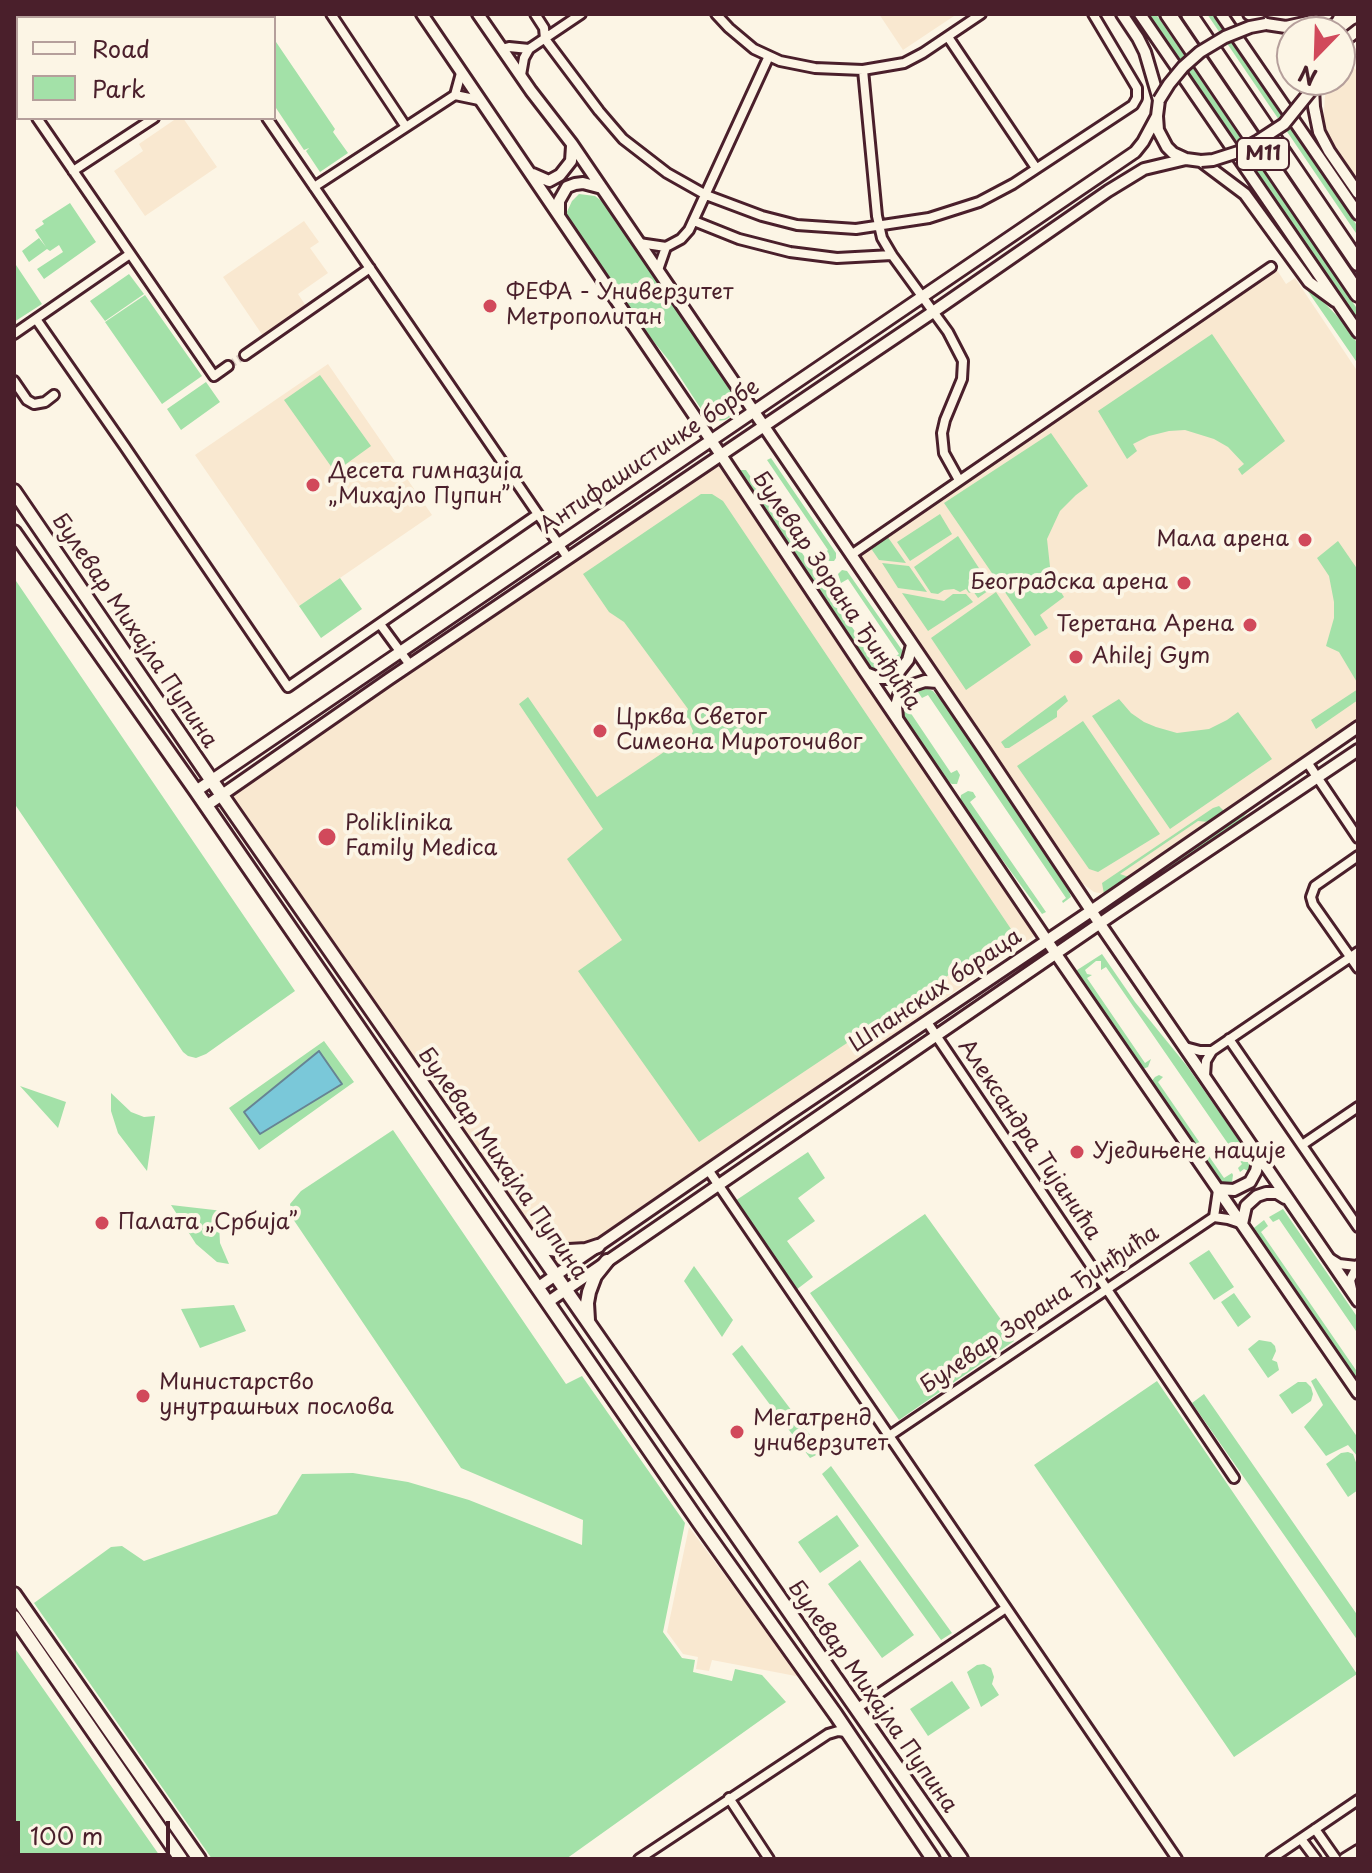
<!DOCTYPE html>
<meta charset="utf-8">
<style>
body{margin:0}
#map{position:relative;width:1372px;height:1873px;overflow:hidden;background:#fcf5e5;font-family:"Playpen Sans",sans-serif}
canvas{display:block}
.frame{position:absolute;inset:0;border:16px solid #4a1f2b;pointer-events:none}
.legend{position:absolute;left:16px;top:16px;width:260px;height:104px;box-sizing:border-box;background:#fcf5e5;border:2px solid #b59f9b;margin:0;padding:10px 14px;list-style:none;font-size:24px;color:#4a1f2b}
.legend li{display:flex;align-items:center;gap:16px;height:40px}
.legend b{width:40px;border:2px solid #b59f9b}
.north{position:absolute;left:1276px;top:16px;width:80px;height:80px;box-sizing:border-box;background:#fcf5e5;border:2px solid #b59f9b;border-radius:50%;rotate:203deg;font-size:22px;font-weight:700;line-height:32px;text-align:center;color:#4a1f2b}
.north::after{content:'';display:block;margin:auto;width:28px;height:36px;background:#d1495b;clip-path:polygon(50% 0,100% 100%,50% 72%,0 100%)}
.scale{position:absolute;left:16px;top:1821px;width:154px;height:36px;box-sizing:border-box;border:4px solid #4a1f2b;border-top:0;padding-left:10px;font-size:24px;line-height:28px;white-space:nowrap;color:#4a1f2b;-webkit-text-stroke:6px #fcf5e5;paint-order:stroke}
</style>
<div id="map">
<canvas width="1372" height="1873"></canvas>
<div class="frame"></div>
<ul class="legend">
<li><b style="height:10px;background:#fcf5e5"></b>Road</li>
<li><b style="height:22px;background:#a3e1a8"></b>Park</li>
</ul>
<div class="north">N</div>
<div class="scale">100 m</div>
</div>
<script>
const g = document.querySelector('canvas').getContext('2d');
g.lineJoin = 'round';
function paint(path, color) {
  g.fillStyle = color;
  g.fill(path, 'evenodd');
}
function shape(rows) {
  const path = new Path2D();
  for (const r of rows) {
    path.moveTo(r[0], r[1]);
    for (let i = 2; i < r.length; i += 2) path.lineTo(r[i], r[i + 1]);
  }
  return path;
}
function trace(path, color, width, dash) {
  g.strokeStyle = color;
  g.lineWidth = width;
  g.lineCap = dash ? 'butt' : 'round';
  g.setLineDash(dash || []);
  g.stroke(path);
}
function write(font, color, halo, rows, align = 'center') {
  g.font = font + ' "Playpen Sans",sans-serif';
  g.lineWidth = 8;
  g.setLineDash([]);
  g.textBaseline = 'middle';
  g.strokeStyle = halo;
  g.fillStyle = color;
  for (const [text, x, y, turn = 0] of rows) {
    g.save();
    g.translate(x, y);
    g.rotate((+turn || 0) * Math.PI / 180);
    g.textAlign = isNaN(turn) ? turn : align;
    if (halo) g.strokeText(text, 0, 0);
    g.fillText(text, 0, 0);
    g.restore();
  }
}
paint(shape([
 [66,14,225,14,219,18,69,18],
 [879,14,957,14,903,50],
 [1341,49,1358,73,1358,186,1341,161,1323,121,1326,84,1328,80,1340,80],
 [177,118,183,118,217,167,145,216,114,171,143,151,139,144],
 [304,221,319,242,310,248,328,273,298,294,306,306,263,336,223,277],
 [1277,270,1286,284,1295,278,1358,372,1358,721,1286,770,1264,782,1104,894,1094,892,1078,880,857,553],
 [328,364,432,515,299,606,195,455],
 [717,464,1037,934,840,1072,557,1265,232,794],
 [689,1527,729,1581,801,1677,712,1660,709,1671,696,1669,698,1657,683,1654,667,1632]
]), '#f9e8d0');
paint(shape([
 [1148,14,1156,14,1358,310,1358,323],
 [1175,14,1183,14,1358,269,1358,283],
 [1207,14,1214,14,1358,227,1358,236],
 [274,39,335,129,333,132,348,153,320,172,306,151,309,148,304,150,274,105],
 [579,194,595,196,603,202,730,386,735,399,735,408,732,416,725,420,717,421,708,417,701,409,671,363,637,321,572,230,566,214,572,201],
 [70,203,96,242,44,279,37,269,63,252,59,245,50,251,47,249,29,262,22,251,39,238,46,247,35,230,44,224,42,221],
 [1285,258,1304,282,1341,320,1358,344,1358,364],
 [14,262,42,304,14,322],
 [129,274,144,294,105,321,90,301],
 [145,295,202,376,162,404,105,322],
 [1212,334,1285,441,1242,475,1238,469,1244,464,1228,447,1214,439,1185,430,1169,431,1149,436,1133,444,1137,451,1127,459,1098,411],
 [320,375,371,446,335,472,284,400],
 [206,382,220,402,181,430,167,409],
 [1051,433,1088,486,1076,495,1060,511,1047,539,1051,576,1064,597,1040,615,1048,628,1035,636,944,503],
 [771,458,836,553,836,558,834,561,827,561,823,555,828,550,767,460],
 [738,470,746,470,879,667,886,663,888,674,886,676,877,673,868,663],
 [701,494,712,494,723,501,1013,932,699,1142,578,971,622,940,567,859,603,829,519,704,528,697,597,797,667,750,682,746,690,739,693,731,686,715,688,709,624,622,609,612,583,574],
 [940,514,952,534,910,561,897,542],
 [887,536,906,563,879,560,870,547],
 [958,536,992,588,978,598,973,591,969,593,966,589,960,592,954,589,944,590,938,594,931,593,914,567],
 [1338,541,1358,570,1358,684,1339,652,1326,646,1334,618,1334,602,1329,576,1317,558],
 [882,563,909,566,927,592,898,588],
 [842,570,847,571,902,650,904,656,901,664,893,658,899,654,848,579,841,583,838,574],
 [14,578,295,991,206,1054,196,1058,188,1056,183,1052,14,803],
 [340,578,362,609,321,638,299,606],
 [996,592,1031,645,966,690,931,638],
 [902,593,944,601,953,594,966,594,973,602,928,631],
 [923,687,933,691,942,701,1067,886,1071,897,1063,903,1062,901,1066,898,928,695,922,698,918,692],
 [1358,689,1358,700,1316,729,1311,720],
 [1065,695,1068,701,1057,711,1057,717,1009,748,1005,748,1001,742],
 [904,699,909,699,913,704,908,709,951,773,957,770,960,775,957,784,952,784,946,780,904,717,901,709],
 [1119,699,1131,713,1144,722,1156,727,1177,733,1209,729,1227,720,1238,712,1272,759,1170,829,1092,716],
 [1083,721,1160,834,1098,872,1089,869,1017,766],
 [1286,783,1287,785,1249,811,1231,830,1116,908,1114,907,1202,841],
 [968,791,973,792,976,797,970,802,1046,912,1042,914,960,802,961,795],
 [1219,806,1224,811,1209,822,1198,821,1120,874,1129,877,1104,894,1102,883,1213,808],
 [1102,954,1135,1002,1187,1066,1252,1159,1253,1168,1248,1171,1244,1169,1240,1172,1238,1168,1242,1164,1106,967,1101,970,1101,961,1096,961,1085,970,1087,974,1092,975,1087,978,1145,1063,1151,1059,1148,1067,1143,1069,1137,1067,1074,972],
 [324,1041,354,1082,259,1150,229,1108],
 [1159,1075,1163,1077,1158,1082,1224,1178,1232,1173,1233,1175,1232,1182,1220,1184,1151,1087,1151,1082,1155,1077],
 [20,1086,66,1102,58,1128],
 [111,1093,131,1112,144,1117,155,1116,147,1171,118,1133,111,1111],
 [393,1130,566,1384,582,1376,685,1523,663,1632,682,1658,695,1660,693,1672,732,1681,735,1669,762,1675,786,1702,566,1859,212,1859,34,1603,111,1547,122,1546,144,1561,277,1514,302,1474,353,1473,408,1482,469,1500,582,1545,583,1520,461,1468,293,1219,290,1204,301,1191],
 [808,1152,825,1178,798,1198,815,1221,787,1241,813,1277,796,1290,735,1201],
 [171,1205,223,1211,219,1224,220,1243,229,1264,217,1262,196,1244],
 [1283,1209,1358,1318,1358,1334,1279,1219,1273,1222,1269,1217],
 [925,1214,1007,1328,1005,1328,1014,1341,899,1420,810,1293],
 [1264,1220,1268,1226,1261,1232,1358,1373,1358,1388,1250,1231],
 [1209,1250,1234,1287,1214,1300,1189,1263],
 [694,1266,733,1320,722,1337,684,1281],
 [1234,1293,1251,1317,1238,1327,1221,1302],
 [234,1305,246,1331,200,1348,181,1309],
 [1259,1340,1271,1342,1275,1346,1276,1351,1272,1360,1277,1362,1279,1370,1268,1378,1248,1349],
 [742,1345,823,1452,810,1458,732,1354],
 [1316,1378,1358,1438,1358,1457,1348,1445,1326,1456,1304,1427,1323,1405,1311,1381],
 [1157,1381,1357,1674,1234,1757,1034,1465],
 [1298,1382,1306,1382,1311,1387,1313,1394,1311,1401,1292,1414,1279,1395],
 [1204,1394,1358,1616,1358,1641,1192,1403],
 [1348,1452,1353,1454,1358,1468,1358,1490,1348,1497,1326,1464,1341,1453],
 [831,1466,952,1633,941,1640,822,1474],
 [837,1515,859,1546,820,1573,798,1542],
 [860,1560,914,1635,882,1658,828,1584],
 [14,1647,162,1859,14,1859],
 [984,1664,991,1668,994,1677,992,1684,999,1695,981,1707,967,1672,977,1665],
 [952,1681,970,1708,928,1736,910,1709]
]), '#a3e1a8');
const water = shape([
 [319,1051,342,1084,260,1134,244,1112,319,1051]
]);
paint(water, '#7ac8d9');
trace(water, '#678493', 2);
trace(shape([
 [228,366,245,355]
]), '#d8cac0', 8, [8, 4]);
const minor = shape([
 [331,14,406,127],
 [535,14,544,28,545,39,599,111,623,139,667,173,706,195,762,216,797,225,856,229,929,218,979,202,1013,184,1133,105,1137,98,1137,88,1093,14],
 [716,14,729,28,754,49,780,61,815,68,863,70,904,63,923,53,981,14],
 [948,37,1036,168],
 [502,49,509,47,529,49],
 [863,70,877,216,882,238,892,255,948,332,963,361,962,379,945,420,942,433,944,453,959,480],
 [521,75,524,58,529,49,581,14],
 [14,84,18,90],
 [455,95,461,73],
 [37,118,214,376,228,366],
 [267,118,568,558],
 [73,171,154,118],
 [314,187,455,95,479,100],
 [694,221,739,239,790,252,837,258,892,255],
 [639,243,666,247,681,239,689,230,769,56],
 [658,270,666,247],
 [36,319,125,447,288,687,538,514],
 [14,334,130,254],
 [245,355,370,268],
 [14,381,27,400,34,404,45,402,54,395],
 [851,555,1271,267],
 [380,624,410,665],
 [1307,762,1358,838],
 [1358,856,1315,886,1311,897,1313,904,1358,968],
 [927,1022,1234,1478],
 [1229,1039,1358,1227],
 [1185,1047,1200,1051,1212,1051],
 [1205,1076,1206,1061,1212,1051,1358,952],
 [1302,1145,1358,1107],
 [709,1171,1177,1859],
 [1214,1217,1228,1219,1240,1223],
 [1331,1259,1339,1264,1356,1266],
 [1352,1289,1350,1280,1358,1265],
 [889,1436,1214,1217,1218,1190],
 [856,1709,1006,1608],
 [729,1798,769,1859],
 [1315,1829,1336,1859],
 [1301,1839,1316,1859],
 [639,1859,828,1734,838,1731,846,1732],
 [1271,1859,1358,1800]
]);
const tertiary = shape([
 [422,14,721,455,866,673,1056,954,1358,1393],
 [478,14,531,91,572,144,984,750,1100,924,1358,1301],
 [1122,14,1138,38,1145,52,1159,100,1157,116,1158,130,1167,147,1173,153,1186,159,1201,161,1245,194,1309,282,1335,301],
 [1140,14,1358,332],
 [1221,14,1358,214],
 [1249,14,1266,24,1286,27,1295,32],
 [1286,27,1313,21,1327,14],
 [1340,44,1358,30],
 [1315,80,1313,88,1314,107,1319,132,1329,151,1358,193],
 [533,174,549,181,560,175,571,161,572,146],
 [559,214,559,201,567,187,575,184,583,183,602,188],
 [868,674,878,678,890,678,897,674,908,660,912,645],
 [897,718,896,706,899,695,907,687,925,681,937,682],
 [196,791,1135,152,1143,142,1157,116],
 [206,806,389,679,933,312,1108,191,1144,169,1186,159],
 [1218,1189,1234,1190,1250,1182,1256,1171,1259,1157],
 [1242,1224,1246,1206,1257,1196,1266,1193,1277,1193,1285,1198],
 [537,1288,785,1117,1091,911,1358,727],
 [548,1302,1115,913,1358,750],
 [1345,1859,1358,1851]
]);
const secondary = shape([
 [14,491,212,781,961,1859],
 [14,532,196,791,700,1524,836,1715,933,1859],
 [532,1240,550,1249,569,1251,586,1250,598,1246],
 [588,1320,587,1303,589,1292,595,1276,607,1261],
 [14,1594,199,1859],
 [14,1617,181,1859]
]);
const trunk = shape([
 [1168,14,1358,294],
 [1189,14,1358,263]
]);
trace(minor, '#4a1f2b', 14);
trace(tertiary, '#4a1f2b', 16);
trace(secondary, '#4a1f2b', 18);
trace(trunk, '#4a1f2b', 20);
trace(minor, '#fcf5e5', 8);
trace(tertiary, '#fcf5e5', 10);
trace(secondary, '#fcf5e5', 12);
trace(trunk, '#fcf5e5', 14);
const tertiaryBridge = shape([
 [1159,100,1169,84,1183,67,1200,52,1225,37,1250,27,1266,24],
 [1201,161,1213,160,1238,152,1258,141,1284,124,1313,88]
]);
trace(tertiaryBridge, '#4a1f2b', 16, []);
trace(tertiaryBridge, '#fcf5e5', 10);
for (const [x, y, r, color] of [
 [490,306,8,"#d1495b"],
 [313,485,8,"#d1495b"],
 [1305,540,8,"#d1495b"],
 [1184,583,8,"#d1495b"],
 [1250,625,8,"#d1495b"],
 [1076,657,8,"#d1495b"],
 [600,731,8,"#d1495b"],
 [327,837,10,"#d1495b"],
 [1077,1152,8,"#d1495b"],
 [102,1223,8,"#d1495b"],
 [143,1396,8,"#d1495b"],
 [737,1432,8,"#d1495b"]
]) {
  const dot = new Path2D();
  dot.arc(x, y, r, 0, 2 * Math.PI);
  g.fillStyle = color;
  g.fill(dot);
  trace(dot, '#fcf5e5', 3);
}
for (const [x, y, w] of [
 [1263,154,52]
]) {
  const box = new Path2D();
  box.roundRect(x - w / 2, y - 16, w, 32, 6);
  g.fillStyle = '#fcf5e5';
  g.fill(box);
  trace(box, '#4a1f2b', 2);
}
write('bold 20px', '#4a1f2b', null, [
 ["M11",1263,154]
]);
write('22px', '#4a1f2b', '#fcf5e5', [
 ["ФЕФА - Универзитет",506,293],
 ["Метрополитан",506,318],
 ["Десета гимназија",329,472],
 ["„Михајло Пупин”",329,497],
 ["Мала арена",1289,540,"right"],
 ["Београдска арена",1168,583,"right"],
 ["Теретана Арена",1234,625,"right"],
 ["Ahilej Gym",1092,657],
 ["Црква Светог",616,718],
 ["Симеона Мироточивог",616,743],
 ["Poliklinika",345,824],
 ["Family Medica",345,849],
 ["Уједињене нације",1093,1152],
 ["Палата „Србија”",118,1223],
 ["Министарство",159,1383],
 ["унутрашњих послова",159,1408],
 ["Мегатренд",753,1419],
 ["универзитет",753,1444]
], 'left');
write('22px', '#4a1f2b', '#fcf5e5', [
 ["Антифашистичке борбе",650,457,-34],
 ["Булевар Зорана Ђинђића",836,591,56],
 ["Булевар Михајла Пупина",134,631,56],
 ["Шпанских бораца",936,991,-34],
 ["Александра Тијанића",1029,1140,56],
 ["Булевар Михајла Пупина",502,1164,55],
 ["Булевар Зорана Ђинђића",1040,1310,-34],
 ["Булевар Михајла Пупина",872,1697,55]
]);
</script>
